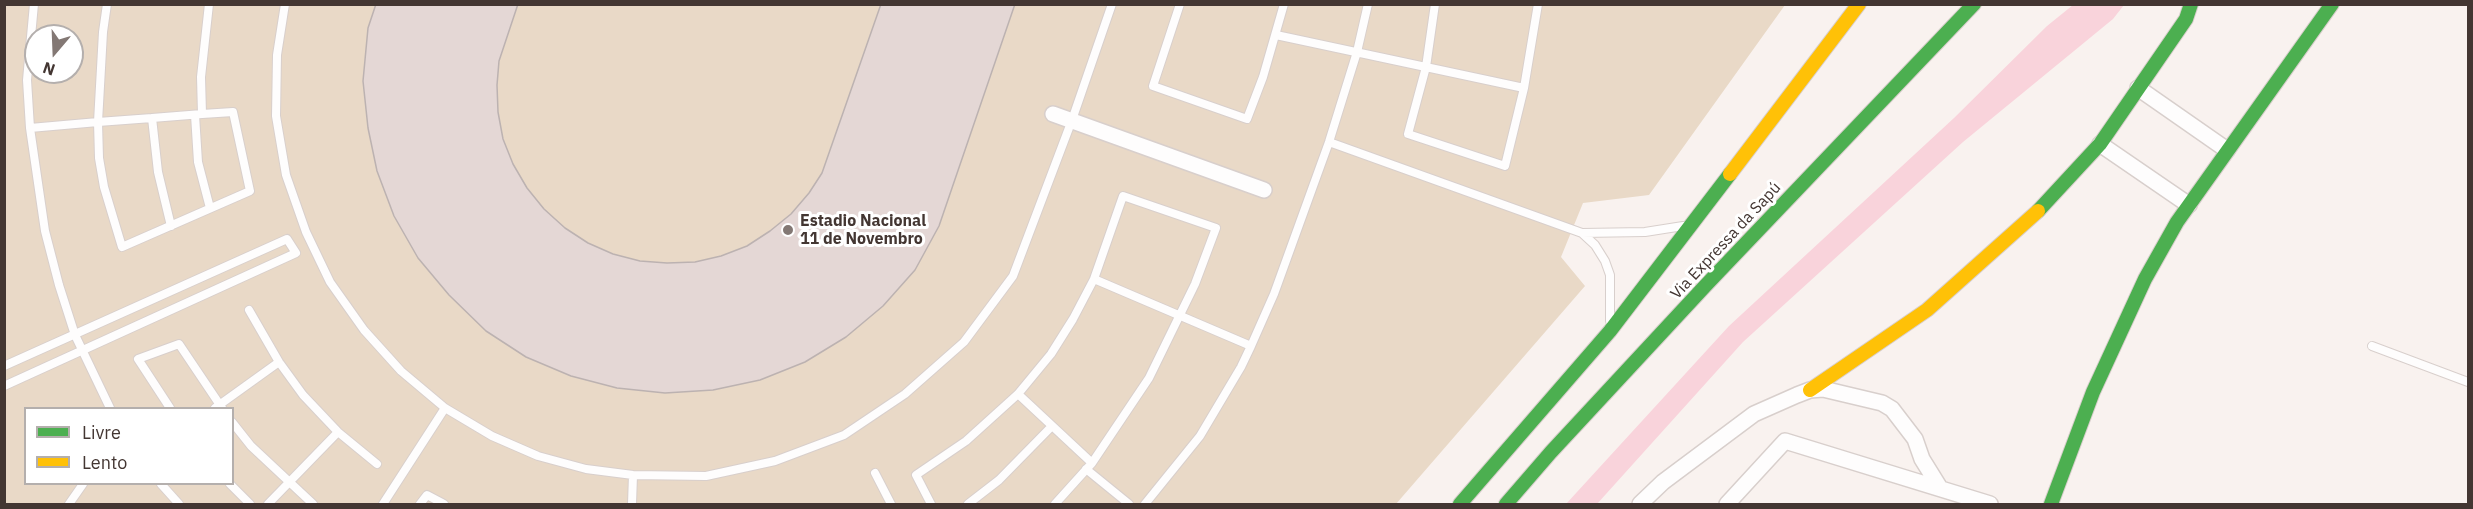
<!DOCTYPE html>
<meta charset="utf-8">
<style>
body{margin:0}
#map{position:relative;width:2473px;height:509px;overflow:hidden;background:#f9f2ef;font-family:"IBM Plex Sans",sans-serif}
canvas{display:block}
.frame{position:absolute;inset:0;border:6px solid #433632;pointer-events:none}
.legend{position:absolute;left:24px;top:407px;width:210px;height:78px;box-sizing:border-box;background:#fff;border:2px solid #b4afad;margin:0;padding:8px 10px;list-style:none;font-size:18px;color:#433632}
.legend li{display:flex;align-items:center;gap:12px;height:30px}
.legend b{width:30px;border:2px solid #b4afad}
.north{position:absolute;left:24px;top:24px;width:60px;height:60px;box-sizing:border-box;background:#fff;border:2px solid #b4afad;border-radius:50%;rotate:199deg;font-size:16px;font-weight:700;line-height:24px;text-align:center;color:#433632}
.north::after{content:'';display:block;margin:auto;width:21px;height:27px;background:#837874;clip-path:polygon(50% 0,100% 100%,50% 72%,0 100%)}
</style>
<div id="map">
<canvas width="2473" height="509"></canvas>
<div class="frame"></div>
<ul class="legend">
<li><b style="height:8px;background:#4caf50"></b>Livre</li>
<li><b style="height:8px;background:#ffc107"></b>Lento</li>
</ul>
<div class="north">N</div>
</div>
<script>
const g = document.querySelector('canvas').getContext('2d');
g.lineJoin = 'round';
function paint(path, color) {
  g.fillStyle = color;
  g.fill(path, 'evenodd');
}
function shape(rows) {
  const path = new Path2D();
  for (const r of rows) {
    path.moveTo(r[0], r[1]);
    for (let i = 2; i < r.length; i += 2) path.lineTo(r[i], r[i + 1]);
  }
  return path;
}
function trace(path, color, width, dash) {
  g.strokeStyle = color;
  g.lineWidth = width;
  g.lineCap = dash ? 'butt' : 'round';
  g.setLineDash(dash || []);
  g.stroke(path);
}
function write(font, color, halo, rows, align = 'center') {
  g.font = font + ' "IBM Plex Sans",sans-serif';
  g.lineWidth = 6;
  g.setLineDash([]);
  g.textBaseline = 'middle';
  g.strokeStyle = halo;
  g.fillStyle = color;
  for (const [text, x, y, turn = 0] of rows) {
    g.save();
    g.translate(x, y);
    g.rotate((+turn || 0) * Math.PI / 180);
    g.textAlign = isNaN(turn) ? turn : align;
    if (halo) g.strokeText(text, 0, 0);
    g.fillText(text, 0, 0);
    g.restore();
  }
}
paint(shape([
 [4,5,1785,5,1649,195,1583,203,1561,257,1585,286,1396,504,5,504],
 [36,36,72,36,72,72,36,72],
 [26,408,232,408,232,484,26,484]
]), '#e9d9c7');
paint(shape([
 [2073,5,2124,5,2113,19,1963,142,1743,342,1597,504,1566,504,1729,326,1954,118,2047,26]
]), '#f9d3db');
const building = shape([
 [376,4,518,4,499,61,497,85,498,112,503,139,513,164,527,188,544,209,565,228,588,243,613,254,640,261,667,263,695,262,721,256,747,246,770,231,791,214,809,193,822,173,881,4,1015,4,939,226,915,270,883,306,846,337,805,362,760,380,713,390,665,393,617,388,571,376,526,357,486,331,449,295,418,258,394,216,377,171,368,128,363,81,368,28,376,4]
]);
paint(building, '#e4d7d5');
trace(building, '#bcb2b1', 1.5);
const lane = shape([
 [34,4,27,80,30,128,45,231,59,285,75,335,110,408],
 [285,4,277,55,276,116,286,175,306,232,330,282,364,330,401,371,445,408,492,436,538,456,586,469,633,475,706,476,775,461,844,435,905,394,964,342,1013,276,1072,120,1112,4],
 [1180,4,1153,86,1247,119,1263,77,1284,4],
 [1435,4,1426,67,1408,134,1505,166,1524,88,1538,4],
 [1276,35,1524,88],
 [202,114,201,77,209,4],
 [195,115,198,162,210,208],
 [152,118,158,172,171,226],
 [30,128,98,122,152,118,202,114,233,112,250,191,122,247,104,187,99,158,98,122,103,32,107,4],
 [1329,142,1582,233,1645,232,1683,226],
 [1582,233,1595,245,1605,261,1610,275,1610,321],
 [1094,279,1251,346],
 [249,310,279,362,303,395,338,432,377,464],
 [2372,346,2468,382],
 [4,366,287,239,296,253,4,386],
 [1018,394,1092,463],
 [170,408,138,359,179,344,222,408],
 [215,408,279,362],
 [232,422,251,446,313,504],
 [1086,469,1129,504],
 [875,473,891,504],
 [161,484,179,504],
 [230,484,250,504],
 [69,504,83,484],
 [268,504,338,432],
 [383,504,445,408],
 [420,504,427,495,444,504],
 [632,504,633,475],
 [931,504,916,475,966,441,1018,394,1051,354,1073,319,1094,279,1123,196,1216,228,1195,284,1149,378,1092,463,1055,504],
 [968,504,999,480,1052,426],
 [1145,504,1200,436,1241,367,1251,346,1274,294,1329,142,1357,52,1368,4]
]);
const street = shape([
 [2138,88,2227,150],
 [1053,114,1264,190],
 [2100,144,2189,205],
 [1640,504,1663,482,1754,414,1797,395,1810,390,1823,389,1882,403,1892,409,1915,439,1922,459,1940,488],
 [1727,504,1785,441,1990,504]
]);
const fast = shape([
 [2038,211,2100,144,2186,19,2191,4],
 [1460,504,1610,331,1730,174],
 [1506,504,1551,452,1706,285,1974,4],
 [2051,504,2093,392,2145,279,2177,222,2332,4]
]);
const slow = shape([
 [1730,174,1859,4],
 [1810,390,1927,310,2038,211]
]);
trace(lane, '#d8cfcc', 10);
trace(street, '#d8cfcc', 18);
trace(fast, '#d8cfcc', 16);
trace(slow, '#d8cfcc', 16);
trace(lane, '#fefdfd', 8);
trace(street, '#fefdfd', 15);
trace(fast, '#4caf50', 14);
trace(slow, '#ffc107', 14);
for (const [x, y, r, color] of [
 [788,230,6,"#837874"]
]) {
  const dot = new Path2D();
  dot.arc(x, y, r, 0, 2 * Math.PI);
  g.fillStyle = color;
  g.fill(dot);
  trace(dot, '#fff', 2);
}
write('bold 16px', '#433632', '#fff', [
 ["Estadio Nacional",800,221],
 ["11 de Novembro",800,239]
], 'left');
write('16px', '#433632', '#fff', [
 ["Via Expressa da Sapú",1726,241,-47]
]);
</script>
